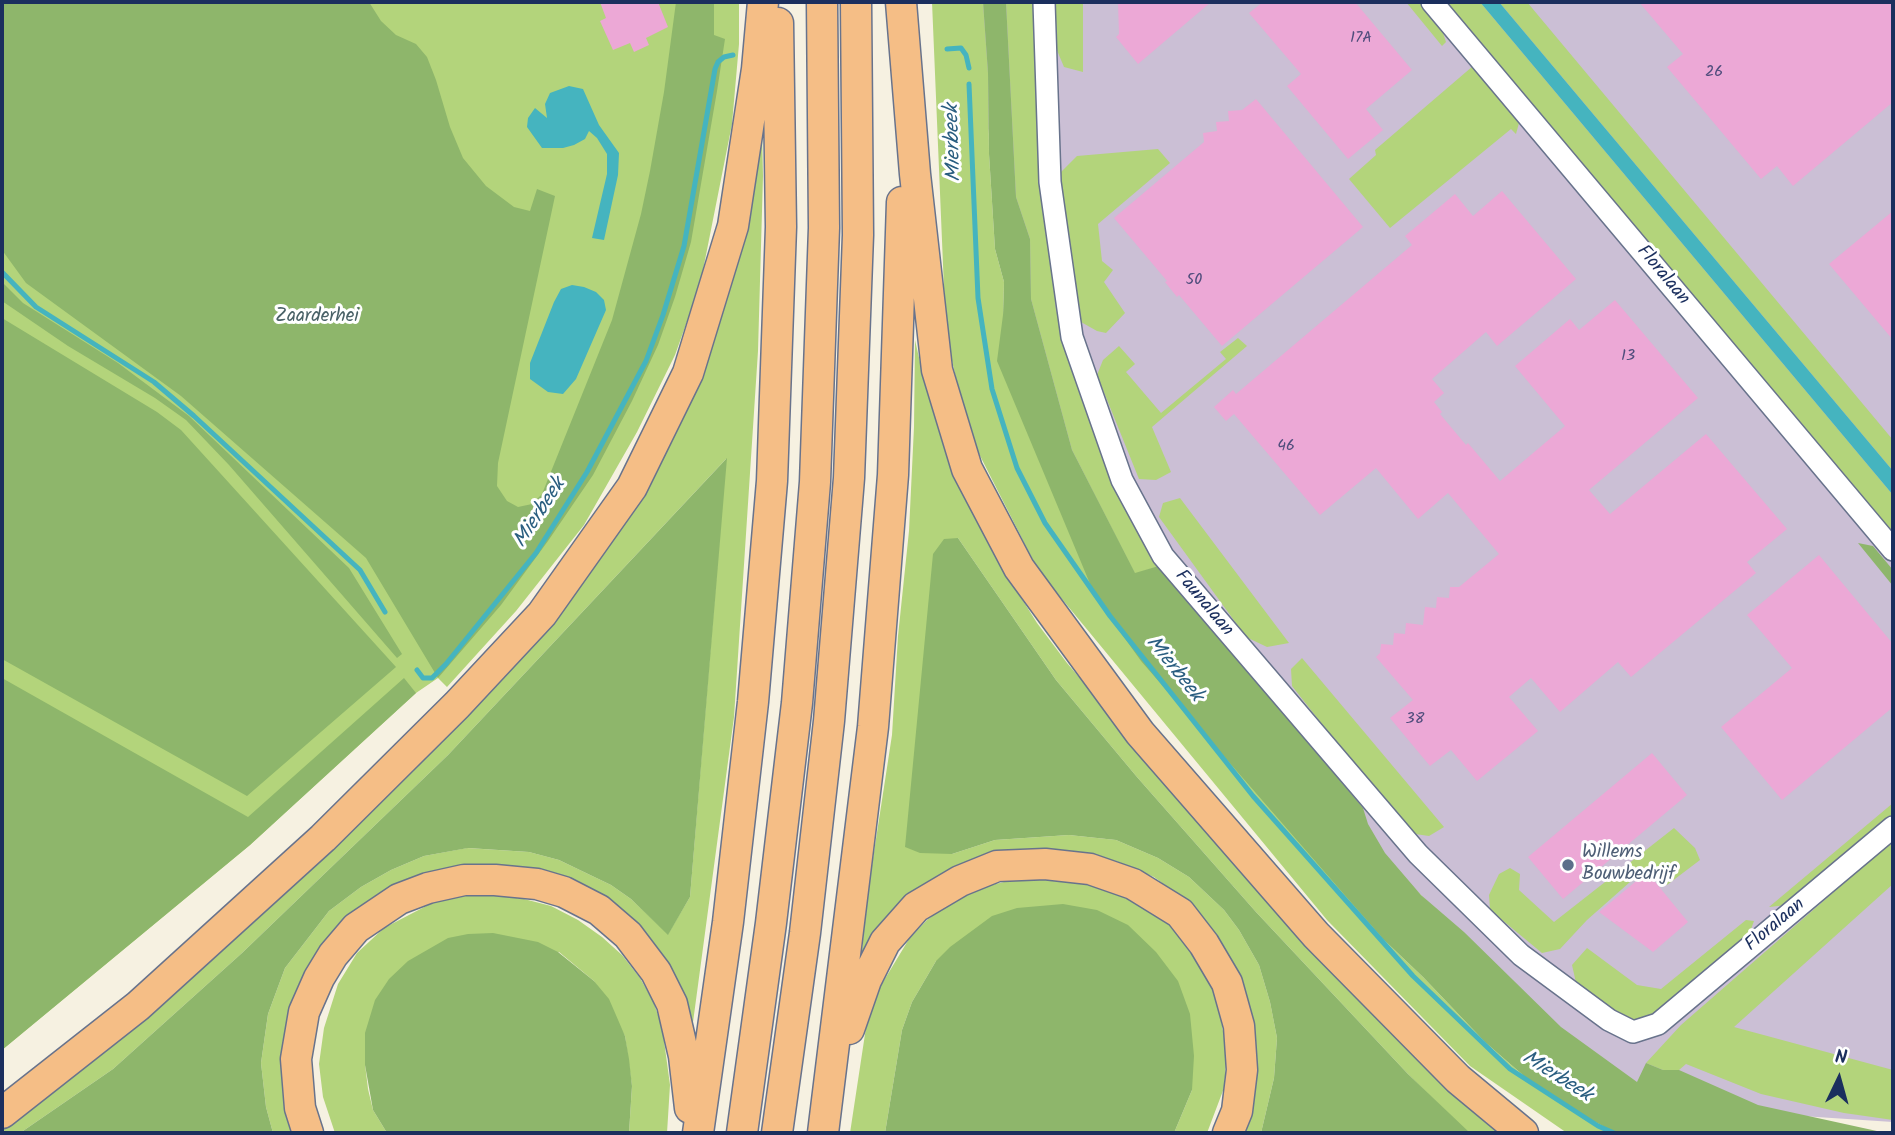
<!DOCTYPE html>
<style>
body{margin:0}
#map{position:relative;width:1895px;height:1135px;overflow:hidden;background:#f6f1e1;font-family:Kalam,sans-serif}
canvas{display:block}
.frame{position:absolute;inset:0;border:4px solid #1b2f5e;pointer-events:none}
.north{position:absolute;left:1804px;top:1044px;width:70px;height:70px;-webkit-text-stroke:5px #fff;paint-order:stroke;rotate:5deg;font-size:19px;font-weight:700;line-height:28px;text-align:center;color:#1b2f5e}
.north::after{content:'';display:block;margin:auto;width:24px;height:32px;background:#1b2f5e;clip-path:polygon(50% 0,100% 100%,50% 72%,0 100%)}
</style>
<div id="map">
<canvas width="1895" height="1135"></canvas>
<div class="frame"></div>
<div class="north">N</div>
</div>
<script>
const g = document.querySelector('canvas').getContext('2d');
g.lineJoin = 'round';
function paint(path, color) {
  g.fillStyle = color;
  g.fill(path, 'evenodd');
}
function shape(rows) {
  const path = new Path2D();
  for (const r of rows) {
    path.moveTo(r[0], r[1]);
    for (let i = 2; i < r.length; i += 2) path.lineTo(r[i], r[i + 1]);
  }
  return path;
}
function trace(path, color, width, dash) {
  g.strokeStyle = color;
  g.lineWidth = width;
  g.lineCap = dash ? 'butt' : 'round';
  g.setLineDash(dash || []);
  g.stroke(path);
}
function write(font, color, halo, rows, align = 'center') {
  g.font = font + ' Kalam,sans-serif';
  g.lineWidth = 6;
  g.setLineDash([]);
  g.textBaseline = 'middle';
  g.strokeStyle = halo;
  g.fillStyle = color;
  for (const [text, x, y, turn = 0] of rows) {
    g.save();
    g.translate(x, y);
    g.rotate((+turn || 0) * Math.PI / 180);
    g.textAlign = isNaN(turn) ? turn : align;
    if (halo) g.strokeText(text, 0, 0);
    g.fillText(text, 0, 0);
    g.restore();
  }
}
paint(shape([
 [964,2,1893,2,1893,1122,1634,1105,1067,546]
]), '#cbbfd5');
paint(shape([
 [2,2,739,2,739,44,732,124,700,285,675,355,637,432,584,525,516,611,447,687,438,678,416,693,250,845,2,1050],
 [932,2,983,2,988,73,989,154,995,249,1004,282,1003,315,1096,598,1383,939,1423,977,1485,1042,1532,1083,1572,1110,1616,1133,1567,1133,1470,1066,1327,920,1038,570,970,436,946,336],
 [1006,2,1037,2,1046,212,1056,310,1108,465,1162,565,1135,574,1072,450,1031,299,1030,239,1016,197],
 [1055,2,1083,2,1083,72,1064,67,1056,48],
 [1406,2,1421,2,1440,24,1446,42,1442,46],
 [1444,2,1480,2,1893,495,1893,533],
 [1499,2,1527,2,1893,440,1893,471],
 [1473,66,1517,114,1519,123,1516,134,1511,129,1390,228,1349,179,1376,155,1375,150],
 [761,85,763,176,758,351,734,717,689,1052,598,905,431,880,301,986,295,1133,273,1133,266,1107,261,1063,268,1014,285,968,329,911,361,887,391,870,424,856,467,848,529,852,559,860,611,885,631,899,668,934,690,897,726,459,448,755,242,953,113,1069,20,1133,2,1133,2,1127,318,856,664,453],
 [1158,149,1170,163,1098,224,1102,261,1113,270,1104,282,1125,313,1106,333,1097,331,1081,322,1060,173,1077,156],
 [1238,338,1247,346,1152,427,1171,472,1156,480,1139,479,1097,375,1103,360,1119,346,1135,364,1126,372,1161,413,1226,359,1220,352],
 [915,340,924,380,953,472,993,553,1037,623,1067,663,1101,703,1506,1133,1470,1133,1463,1128,1408,1074,1256,912,1137,777,1056,680,958,538,952,854,995,840,1069,835,1116,840,1158,858,1189,877,1224,910,1239,930,1259,965,1270,1002,1277,1038,1274,1078,1261,1133,1235,1133,1233,965,1217,935,1192,905,1154,877,1116,861,1087,856,971,868,859,978,868,891,892,735,898,636,909,531,914,427],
 [1180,498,1289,643,1267,647,1246,637,1159,517,1163,503],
 [1302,658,1444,827,1429,836,1415,834,1399,822,1292,686,1291,669],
 [1893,803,1893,820,1787,905,1769,907],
 [1674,828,1695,848,1700,860,1667,885,1647,867,1587,920,1560,949,1542,953,1490,910,1489,895,1499,874,1510,868,1520,874,1519,890,1554,922],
 [1889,844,1893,846,1893,884,1734,1027,1893,1070,1893,1120,1844,1113,1761,1094,1686,1064,1679,1070,1663,1070,1646,1063,1681,1025],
 [1065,877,1102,884,1139,903,1177,930,1201,963,1217,998,1227,1053,1224,1088,1207,1133,1174,1133,1192,1090,936,961,912,1002,902,1030,885,1133,850,1133,867,1021,880,987,909,939,927,920,952,901,979,888,1008,881],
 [494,895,524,899,551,906,578,920,602,937,622,955,640,978,653,1001,662,1026,670,1085,667,1133,629,1133,632,1086,625,1036,594,981,559,952,366,1031,365,1064,368,1089,373,1110,387,1133,335,1133,323,1097,319,1064,324,1028,338,984,357,953,384,928,432,903,464,896],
 [1746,920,1754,921,1747,940,1651,1019,1629,1019,1577,987,1572,965,1587,948,1637,985,1661,989]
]), '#b3d47b');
paint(shape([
 [2,2,269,4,369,2,381,21,396,35,416,44,427,57,436,80,450,127,463,158,486,186,514,207,530,211,537,189,555,196,498,463,497,486,507,501,518,507,532,504,542,494,612,320,641,214,650,171,664,92,676,2,714,2,714,35,725,39,717,91,691,242,675,297,658,345,632,401,593,475,548,541,501,605,438,678,366,558,181,396,26,283,2,250],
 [983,2,1006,2,1016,197,1030,239,1031,299,1072,450,1135,573,1162,565,1363,808,1368,824,1385,853,1421,895,1464,932,1561,1027,1637,1082,1646,1063,1663,1070,1679,1070,1758,1105,1886,1133,1616,1133,1572,1110,1532,1083,1485,1042,1423,977,1383,939,1141,661,1096,598,997,361,1003,315,1004,282,995,249,989,154,988,73],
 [2,282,23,303,118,363,189,416,349,568,402,654,397,658,229,465,186,420,155,398,68,346,2,301],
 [2,318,157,412,181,430,396,667,247,796,2,659],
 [727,458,690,897,668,935,631,899,611,885,559,860,529,852,468,848,424,856,391,870,361,887,329,911,285,968,268,1014,261,1063,266,1107,273,1133,20,1133,113,1069,242,953,448,755],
 [958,538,1056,680,1137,777,1256,912,1408,1074,1470,1133,1261,1133,1274,1078,1277,1038,1270,1002,1259,965,1239,930,1224,910,1189,877,1158,858,1116,840,1069,835,995,840,952,854,920,853,905,847,933,554,944,539],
 [1858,543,1873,546,1893,570,1893,586],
 [2,678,248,817,404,678,416,693,250,845,2,1050],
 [1063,904,1097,910,1128,925,1156,952,1178,981,1190,1014,1194,1056,1192,1090,1174,1133,885,1133,902,1030,912,1002,936,961,950,947,992,916,1017,908],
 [493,933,538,942,558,952,594,981,609,999,625,1036,629,1059,632,1086,629,1133,387,1133,373,1110,365,1065,365,1033,375,1000,389,979,408,961,448,938,468,934]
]), '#8eb66b');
paint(shape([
 [1480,2,1499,2,1893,471,1893,495],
 [569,86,583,89,599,125,619,153,618,175,604,240,592,238,607,174,607,154,597,138,589,131,585,139,574,145,563,148,542,148,527,127,528,118,535,108,547,118,545,104,550,93],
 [572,285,584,287,596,292,604,300,606,310,576,379,563,394,548,392,530,379,530,363,554,302,561,289]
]), '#45b4bf');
trace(shape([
 [947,49,961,48,966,55,969,68],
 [969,84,978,298,992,389,1017,468,1045,523,1110,616,1253,796,1413,976,1510,1069,1598,1126,1614,1133],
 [2,272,36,307,154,382,194,416,360,570,385,612],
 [417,670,423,678,432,678,446,664,536,553,587,472,646,361,663,315,684,246,715,69,718,62,724,57,733,55]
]), '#45b4bf', 5);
paint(shape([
 [600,2,658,2,668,27,646,38,649,45,634,52,630,43,613,50,600,21,606,18],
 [1118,2,1211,2,1138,64,1116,37,1119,34],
 [1263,2,1355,2,1412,70,1366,109,1383,130,1348,159,1287,86,1301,74,1249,13],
 [1639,2,1893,2,1893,102,1793,186,1777,166,1761,179,1667,67,1683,54],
 [1256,99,1363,227,1222,346,1179,295,1177,297,1165,282,1167,281,1114,218,1204,142,1203,133,1217,131,1216,122,1229,121,1228,111,1242,110],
 [1502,191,1576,279,1497,346,1486,332,1432,379,1444,393,1434,402,1442,412,1440,414,1466,445,1468,443,1500,481,1565,426,1515,366,1570,319,1579,330,1615,300,1698,398,1589,490,1610,514,1706,434,1787,529,1747,562,1756,573,1631,677,1618,662,1560,712,1531,678,1509,697,1538,731,1477,781,1451,750,1430,766,1390,718,1413,700,1376,657,1380,653,1381,644,1393,645,1394,633,1405,634,1406,623,1423,625,1425,607,1436,608,1437,597,1449,598,1450,587,1459,587,1499,554,1448,493,1418,519,1376,468,1320,515,1234,414,1226,421,1214,407,1233,390,1236,394,1412,245,1405,236,1455,194,1473,216],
 [1893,211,1893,340,1829,264],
 [1819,555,1893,644,1893,707,1782,800,1721,727,1792,668,1747,615],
 [1652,753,1687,795,1563,899,1528,857],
 [1647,872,1688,922,1653,952,1599,912]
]), '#eca8d6');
const minor = shape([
 [1044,2,1050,182,1072,337,1122,480,1163,556,1418,854,1521,955,1609,1020,1633,1032,1658,1024,1893,827],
 [1432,2,1893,550]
]);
const highway = shape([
 [901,2,915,174,937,370,967,469,1019,568,1140,733,1316,935,1458,1079,1523,1133],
 [849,1029,866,980,885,942,916,907,960,881,997,866,1045,864,1090,869,1133,884,1180,913,1204,944,1227,983,1239,1026,1242,1070,1237,1111,1228,1133],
 [2,1113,138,1006,323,838,457,705,542,614,632,487,688,373,733,226,757,69,763,2],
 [308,1133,300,1108,296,1059,304,1012,319,978,333,955,356,928,399,899,428,888,464,880,495,880,537,884,564,892,599,910,628,935,656,972,672,1004,684,1056,690,1108],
 [698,1133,728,922,753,702,772,481,781,227,778,23],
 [742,1133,771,923,797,703,815,482,824,228,822,2],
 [777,1133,805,933,829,721,849,478,858,235,856,2],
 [823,1133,873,727,893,475,902,202]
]);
trace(minor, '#68738c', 24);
trace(highway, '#68738c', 33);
trace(minor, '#fff', 21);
trace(highway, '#f5be86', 30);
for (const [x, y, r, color] of [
 [1568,865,7,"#5c6f8a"]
]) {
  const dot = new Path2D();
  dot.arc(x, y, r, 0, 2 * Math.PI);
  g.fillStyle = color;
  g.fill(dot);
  trace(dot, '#fff', 2.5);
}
write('16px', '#4f4d7c', null, [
 ["17A",1361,39],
 ["26",1714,73],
 ["50",1194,281],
 ["13",1628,357],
 ["46",1286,447],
 ["38",1415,720]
]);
write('19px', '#1b2f5e', '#fff', [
 ["Floralaan",1662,276,50],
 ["Faunalaan",1203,604,50],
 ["Floralaan",1776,926,-40]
]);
write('19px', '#496167', '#fff', [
 ["Zaarderhei",317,318]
]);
write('19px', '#4e5e75', '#fff', [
 ["Willems",1582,854],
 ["Bouwbedrijf",1582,876]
], 'left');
write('italic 21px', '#2a5e80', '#fff', [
 ["Mierbeek",955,143,-92],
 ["Mierbeek",541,514,-57],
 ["Mierbeek",1173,670,51],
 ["Mierbeek",1556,1078,32]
]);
</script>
